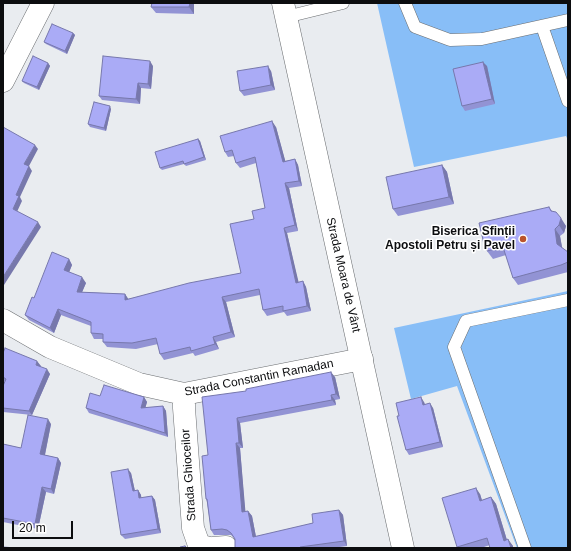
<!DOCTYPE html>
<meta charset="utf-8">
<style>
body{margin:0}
#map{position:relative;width:571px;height:551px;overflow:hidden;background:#e9ecf0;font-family:Helvetica,sans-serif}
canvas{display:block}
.frame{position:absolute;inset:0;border:4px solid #0c0d0f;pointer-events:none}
.scale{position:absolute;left:12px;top:521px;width:61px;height:18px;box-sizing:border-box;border:2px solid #0c0d0f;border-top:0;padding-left:5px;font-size:12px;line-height:14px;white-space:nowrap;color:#0c0d0f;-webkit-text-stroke:3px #fff;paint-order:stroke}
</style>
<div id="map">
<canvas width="571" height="551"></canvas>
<div class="frame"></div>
<div class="scale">20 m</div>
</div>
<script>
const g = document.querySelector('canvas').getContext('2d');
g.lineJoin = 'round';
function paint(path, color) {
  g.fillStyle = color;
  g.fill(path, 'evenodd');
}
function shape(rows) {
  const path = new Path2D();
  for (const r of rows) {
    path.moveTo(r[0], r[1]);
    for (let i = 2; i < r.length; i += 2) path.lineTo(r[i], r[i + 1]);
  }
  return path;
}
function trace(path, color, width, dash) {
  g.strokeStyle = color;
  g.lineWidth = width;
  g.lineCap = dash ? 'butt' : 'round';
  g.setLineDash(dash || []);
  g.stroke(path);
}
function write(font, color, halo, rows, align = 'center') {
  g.font = font + ' Helvetica,sans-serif';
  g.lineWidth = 3;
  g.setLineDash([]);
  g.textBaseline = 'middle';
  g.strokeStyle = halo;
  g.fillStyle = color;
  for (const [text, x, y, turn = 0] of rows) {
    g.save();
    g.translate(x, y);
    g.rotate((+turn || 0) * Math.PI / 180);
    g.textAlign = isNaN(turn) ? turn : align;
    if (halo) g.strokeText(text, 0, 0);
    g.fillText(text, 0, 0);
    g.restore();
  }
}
paint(shape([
 [377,3,568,3,568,140,566,136,414,167],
 [568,291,568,548,517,548,457,386,411,399,394,328]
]), '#88bef7');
const service = shape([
 [405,3,415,27,450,40,482,39,568,20],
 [286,17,343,3],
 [542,26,568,101],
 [525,548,454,347,466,321,568,300]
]);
const minor = shape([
 [3,81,43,3],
 [3,320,50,347,139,384,184,394,362,359],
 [184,394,184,408,193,528,199,545,209,548],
 [213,548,226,547,227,548]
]);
const secondary = shape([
 [283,3,403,548]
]);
trace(service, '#6b6e71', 13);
trace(minor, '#6b6e71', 23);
trace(secondary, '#6b6e71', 23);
trace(service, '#fff', 12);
trace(minor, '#fff', 22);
trace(secondary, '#fff', 22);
paint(shape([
 [152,3,194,3,194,14,156,13,151,7],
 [73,33,75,35,67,54,46,44,44,42],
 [48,63,50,66,39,90,24,83,22,81],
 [153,66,151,89,141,88,140,104,102,100,99,96],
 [487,66,495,104,465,111,462,106],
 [271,71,275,90,244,96,240,91],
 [111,109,106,131,90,127,88,124],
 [276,127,285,161,295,159,298,165,302,186,289,188,298,231,287,233,298,282,303,281,306,287,311,311,287,316,284,312,267,316,263,310,260,295,226,302,235,337,216,342,219,349,195,356,193,353,164,360,160,354,158,344,136,349,107,347,103,342,103,339,94,339,91,333,91,326,61,315,54,333,29,320,25,315,34,298,69,259,72,265,69,272,86,283,82,292,125,294,128,299,241,273,254,219,265,208,256,163,240,168,236,163,234,156,228,157,225,152],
 [198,139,200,141,206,160,186,166,184,164,162,170,160,168],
 [442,165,447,172,454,204,398,216,393,209],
 [549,207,552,211,566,226,564,233,560,236,562,248,568,252,568,272,518,285,513,278,506,255,493,259,487,251,487,248,484,244],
 [3,353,41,366,40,366,50,374,32,415,3,412,3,386,5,382,3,381],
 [335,377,340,399,335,400,336,405,240,423,243,448,240,448,245,512,248,511,252,516,256,537,313,523,339,510,343,515,347,546,332,548,234,548,235,547,235,539,231,535,214,535,211,530,207,502,206,499,208,455,246,391],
 [100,396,144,397,147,402,145,408,163,406,166,411,168,437,89,413,86,408],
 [424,402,425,404,433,408,443,447,409,455,406,450,399,416],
 [51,424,45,455,58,458,61,463,54,494,46,492,38,529,3,522,3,444,21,448],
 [131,473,135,491,138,490,141,495,141,498,152,496,155,500,161,533,125,539,121,535],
 [480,494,482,500,491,497,496,504,507,540,513,546,490,545,481,548,457,548,457,547]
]), '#9293d4');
paint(shape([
 [190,3,194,3,194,14,189,7],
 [73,33,75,35,67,54,65,51],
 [150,61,153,66,151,89,148,84],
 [483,62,487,66,495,104,492,99],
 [48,63,50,66,39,90,37,87],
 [268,66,271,71,275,90,271,85],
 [138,83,141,88,140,104,136,99],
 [110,106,111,109,106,131,104,128],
 [272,121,276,127,287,167,283,162],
 [198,139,200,141,206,160,204,157],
 [35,145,38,149,29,166,32,171,20,197,22,201,16,214,13,209,16,195,24,164],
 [295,159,298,165,302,186,299,181],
 [442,165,447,172,454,204,449,197],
 [285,183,289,188,298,231,295,225],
 [561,218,566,226,564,233,559,225],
 [38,222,41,227,4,285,3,284,3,277],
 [284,228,287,233,300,288,296,283],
 [555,229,560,236,563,252,557,244],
 [69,259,72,265,68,275,64,270],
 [82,277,86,283,80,297,77,292],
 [303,281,306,287,311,311,307,306],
 [125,294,129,300,125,300],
 [222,297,226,302,235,337,231,332],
 [58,309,61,315,54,333,50,328],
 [213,337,216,342,219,349,215,344],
 [37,361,41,366,39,369,36,365],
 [47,369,50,374,32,415,29,411],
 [331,372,335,377,340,399,336,394],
 [331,395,335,400,336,405,332,400],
 [144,397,147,402,144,413,141,408],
 [421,397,424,402,426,410,423,405],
 [430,403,433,408,443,447,440,442],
 [163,406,166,411,168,437,165,433],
 [237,418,240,423,243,448,239,443],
 [48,419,51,424,44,459,40,454],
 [236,443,240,448,246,518,242,512],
 [58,458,61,463,54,494,51,489],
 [128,469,131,473,136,496,133,491],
 [42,487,46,492,38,529,35,524],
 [476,488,480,494,484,507,480,501],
 [138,490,141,495,142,502,139,498],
 [152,496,155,500,161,533,158,529],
 [491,497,496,504,509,547,504,541],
 [339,510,343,515,347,546,344,541],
 [248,511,252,516,257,542,253,537],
 [508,539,513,546,513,548,511,548]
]), '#7778ac');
const building = shape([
 [152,3,190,3,189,7,151,7,152,3],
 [52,24,73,33,65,51,44,42,52,24],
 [33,56,48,63,37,87,22,81,33,56],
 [103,56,150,61,148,84,138,83,136,99,99,96,103,56],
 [483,62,492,99,462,106,453,69,483,62],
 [268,66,271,85,240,91,237,71,268,66],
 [94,102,110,106,104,128,88,124,94,102],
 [272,121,283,162,295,159,299,181,285,183,295,225,284,228,296,283,303,281,307,306,283,311,283,306,263,310,259,289,222,297,231,332,213,337,215,344,191,351,190,347,160,354,156,338,132,343,103,342,103,334,91,333,91,322,58,309,50,328,25,315,32,297,34,298,52,252,69,259,64,270,82,277,77,292,125,294,125,300,189,283,241,273,230,224,254,219,252,211,265,208,255,157,236,163,232,150,225,152,220,136,272,121],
 [3,127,35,145,24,164,29,166,16,195,19,196,13,209,38,222,3,277,3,127],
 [198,139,204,157,184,164,183,161,160,168,155,152,198,139],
 [442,165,449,197,393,209,386,177,442,165],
 [549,207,551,211,556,212,561,218,559,225,555,229,557,244,568,252,568,262,561,265,513,278,503,247,487,251,486,243,484,244,479,223,549,207],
 [5,348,37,361,36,365,47,369,29,411,3,408,3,386,6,379,3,377,3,353,5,348],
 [331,372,336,394,331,395,332,400,237,418,239,443,236,443,242,512,248,511,253,537,313,523,312,514,339,510,344,541,300,547,300,548,234,548,235,547,235,539,231,533,227,530,222,529,211,530,207,499,206,499,202,456,208,455,202,397,246,391,246,389,331,372],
 [104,385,144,397,141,408,163,406,165,433,86,408,90,393,100,396,104,385],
 [421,397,423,405,430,403,440,442,406,450,397,416,399,416,396,403,421,397],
 [28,415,48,419,40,454,58,458,51,489,42,487,35,524,3,518,3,444,21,448,28,415],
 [128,469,133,491,138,490,139,498,152,496,158,529,121,535,111,472,128,469],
 [476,488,480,501,491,497,504,541,508,539,511,548,490,548,487,538,457,547,442,498,476,488],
 [185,546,187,548,180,548,180,547,185,546],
 [3,547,16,548,3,548,3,547]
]);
paint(building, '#aaabf6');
trace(building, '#7778ac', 1);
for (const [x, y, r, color] of [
 [523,239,4,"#bb542b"]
]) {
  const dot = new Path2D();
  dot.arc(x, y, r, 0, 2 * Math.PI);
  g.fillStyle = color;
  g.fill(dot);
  trace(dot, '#fff', 1.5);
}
write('bold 12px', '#0c0d0f', '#fff', [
 ["Biserica Sfinții",515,232],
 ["Apostoli Petru și Pavel",515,246]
], 'right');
write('12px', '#0c0d0f', '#fff', [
 ["Strada Moara de Vânt",343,275,77],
 ["Strada Constantin Ramadan",259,378,-11],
 ["Strada Ghioceilor",189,475,-94]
]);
</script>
